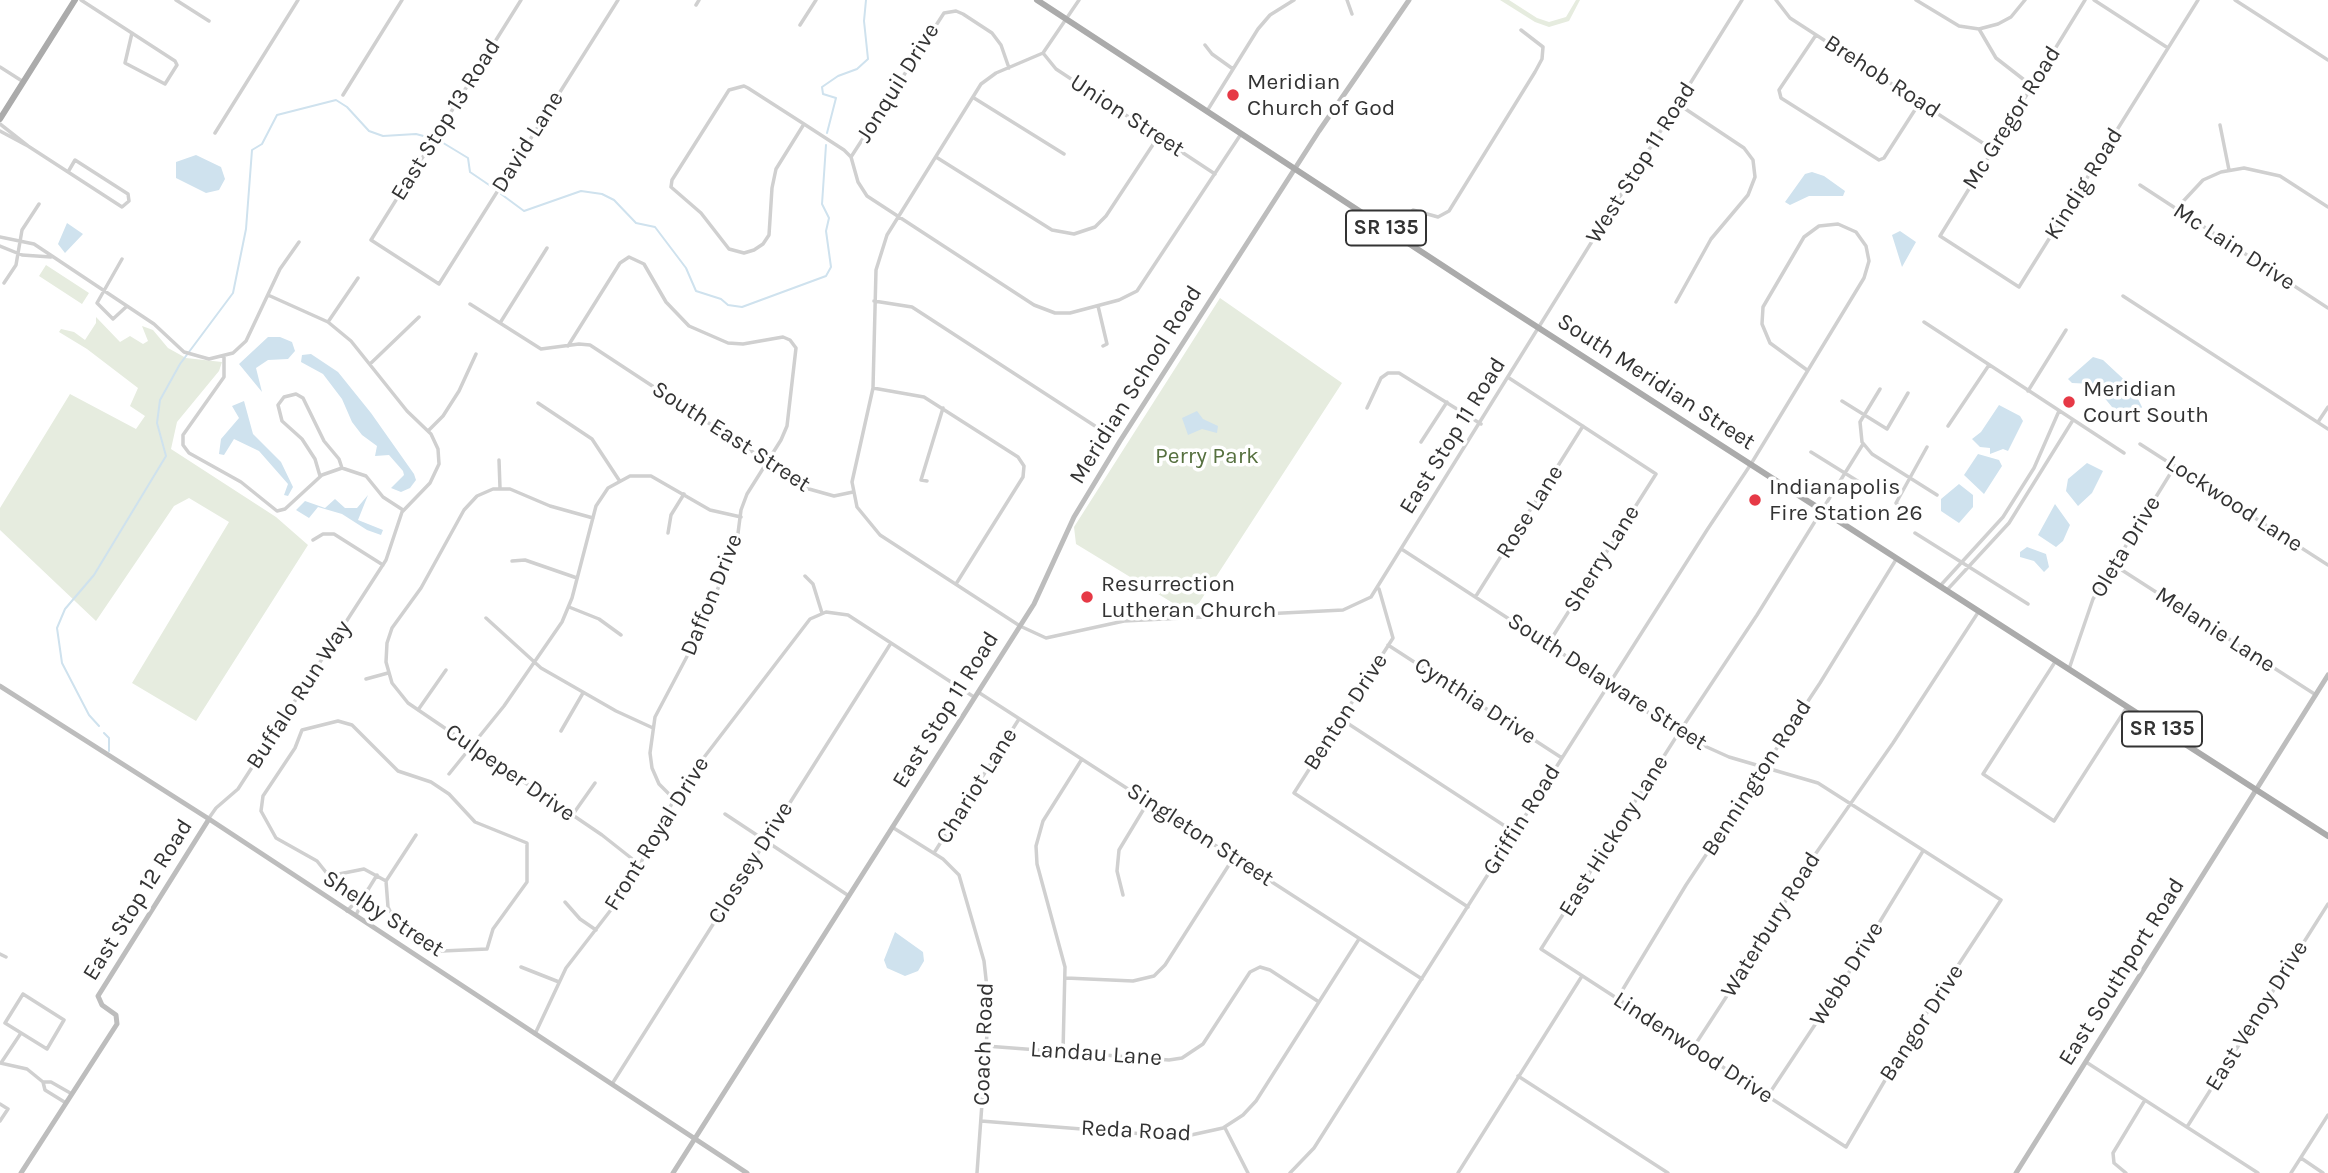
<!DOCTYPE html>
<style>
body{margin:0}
canvas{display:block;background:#fff}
</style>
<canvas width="2328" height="1173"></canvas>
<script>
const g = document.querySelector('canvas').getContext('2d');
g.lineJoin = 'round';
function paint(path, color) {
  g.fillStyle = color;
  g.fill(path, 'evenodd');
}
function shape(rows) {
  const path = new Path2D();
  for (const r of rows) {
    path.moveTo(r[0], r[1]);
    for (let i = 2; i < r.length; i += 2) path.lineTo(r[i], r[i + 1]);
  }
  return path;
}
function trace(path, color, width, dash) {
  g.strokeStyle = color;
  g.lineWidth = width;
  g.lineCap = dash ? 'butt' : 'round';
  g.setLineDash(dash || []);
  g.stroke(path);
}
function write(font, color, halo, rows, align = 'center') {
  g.font = font + ' Karla,sans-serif';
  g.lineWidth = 7;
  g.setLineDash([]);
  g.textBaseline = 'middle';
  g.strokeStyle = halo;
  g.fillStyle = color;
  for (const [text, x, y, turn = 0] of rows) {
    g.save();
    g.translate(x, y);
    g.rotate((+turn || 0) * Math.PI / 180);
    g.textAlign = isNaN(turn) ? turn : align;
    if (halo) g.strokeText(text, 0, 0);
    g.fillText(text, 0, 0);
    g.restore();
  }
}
paint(shape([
 [1500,0,1509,0,1537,18,1549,22,1566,17,1576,0,1580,0,1569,21,1549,27,1535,22],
 [46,265,89,293,82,304,39,276],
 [1220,298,1342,383,1199,603,1186,611,1076,544,1074,527],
 [96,317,120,342,130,336,143,344,148,341,142,326,153,330,168,348,186,358,222,362,219,371,177,422,171,449,276,517,308,545,196,721,132,683,229,522,189,498,174,506,96,621,0,530,0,508,70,394,136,429,145,416,130,406,138,388,87,349,59,332,61,329,74,332,85,340,96,323]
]), '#e6ecdf');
paint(shape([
 [196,155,221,167,225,179,219,190,206,193,176,178,176,162],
 [1812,172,1824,176,1845,191,1843,196,1809,196,1790,205,1785,202,1805,174],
 [67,223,83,234,65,253,58,244],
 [1900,231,1916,242,1902,267,1892,235],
 [268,337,280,337,292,342,295,351,288,359,268,360,256,368,262,392,239,364],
 [311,354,338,372,371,413,414,474,416,480,410,488,401,492,391,488,404,475,403,471,389,455,375,456,377,446,362,435,352,422,342,399,323,374,301,362,302,355],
 [2093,357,2103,360,2132,387,2142,407,2137,422,2112,407,2093,384,2072,383,2068,379],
 [244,401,253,434,281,462,293,487,288,496,284,495,288,484,259,451,234,439,224,455,219,454,221,439,239,418,232,406],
 [1999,405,2020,416,2023,421,2008,451,2003,449,1990,454,1990,448,1980,447,1972,439,1981,432],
 [1197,411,1203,419,1218,426,1217,433,1202,429,1188,435,1182,418],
 [1978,454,1999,460,2002,466,1984,494,1964,475],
 [2087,463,2103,471,2092,493,2078,506,2066,491,2068,479],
 [1959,484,1973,495,1973,507,1959,523,1941,511,1941,499],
 [368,495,358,520,383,530,381,535,367,530,342,514,318,507,309,518,296,510,305,501,325,508,335,499,345,508,357,508],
 [2055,504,2070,525,2063,541,2056,547,2038,535],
 [2027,547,2046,554,2049,567,2044,572,2034,561,2020,557,2020,552],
 [895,932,923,952,924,961,918,971,905,976,887,968,884,960]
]), '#cfe2ee');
trace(shape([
 [827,133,836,98,823,94,822,87,838,76,857,69,868,59,864,21,866,0],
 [440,141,468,158,470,172,495,189],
 [501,194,524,211,581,191,602,194,614,200,636,223,655,227,686,268,696,291,721,299,728,305,742,307,826,276,831,267,826,231,829,218,822,204,826,145],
 [99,726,89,715,62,663,57,628,65,609,94,575,166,456,157,423,160,400,180,364,233,293,246,229,252,150,262,144,277,115,336,100,347,107,369,131,383,136,416,134,431,138],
 [104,733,109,738,109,751]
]), '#cfe2ee', 2);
trace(shape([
 [81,0,175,61,177,65,165,84,125,63,132,33],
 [176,0,209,21],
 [521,0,371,240,439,284,618,0],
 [1079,0,1043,53,996,73,981,84,887,235,876,270,873,388,852,482,857,507,880,535,1020,626,1046,638,1124,621,1343,610,1371,597,1742,0],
 [1347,0,1352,14],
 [1776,0,1790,18,1992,149],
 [1916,0,1959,26,1979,29,1998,24,2011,17,2025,0],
 [2085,0,1940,236,2019,287,2198,0],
 [2094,0,2168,48],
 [2235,0,2328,60],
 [696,5,699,0],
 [800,25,816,0],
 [1979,29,1996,58,2032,86],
 [1816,35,1779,90,1781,98,1879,160,1884,158,1920,102],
 [1205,45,1212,54,1233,69],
 [1043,53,1056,69,1215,174],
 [0,67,22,81],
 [343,95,402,0],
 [974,98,1064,154],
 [1207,111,1258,29,1270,15,1294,0],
 [0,124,28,146,122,207,129,201,128,194,75,160,68,172],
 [804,124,776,169,772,188,769,235,763,244,754,250,744,253,729,249,701,213,671,187,672,180,729,90,744,86,748,88,804,124,844,150,851,157,858,182,867,196,1034,305,1055,313,1070,313,1119,300,1137,291,1241,134],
 [2220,125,2229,170],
 [0,131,26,145],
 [215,133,298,0],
 [851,157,944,13,956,11,963,14,992,33,1001,45,1009,68],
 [936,157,1052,230,1074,234,1095,227,1106,216,1158,137],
 [2140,185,2328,308],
 [2176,209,2203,180,2221,172,2244,168,2280,176,2328,207],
 [1395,234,1413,210,1438,217,1449,211,1535,72,1542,59,1543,47,1521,30],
 [0,237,34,244,154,324,184,352,209,359,233,353,246,341,280,269,299,242],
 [0,246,22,255,51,257],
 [122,259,97,303,113,319,126,307],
 [4,283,16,265,22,230,39,204],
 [2123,296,2328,429],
 [874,301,912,307,1095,426],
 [1676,302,1711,239,1748,195,1755,177,1753,160,1744,148,1678,104],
 [470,304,541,349,579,344,590,345,809,489,834,496,853,492],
 [1098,306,1107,344,1103,346],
 [328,322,358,278],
 [1924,322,2124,453],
 [500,323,547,248],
 [568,346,620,263,629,257,644,264,666,302,689,326,728,343,743,344,783,337,790,340,796,348,787,426,781,440,747,494,741,510,737,541,702,628,655,717,650,753,652,768,659,784,674,799],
 [224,356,224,377,183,435,183,445,189,453,241,482,277,511,285,509,322,475,342,468,366,476,383,497,403,510],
 [370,364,419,317],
 [1509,378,1656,474,1548,644],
 [873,388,924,397,1018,457,1024,466,1023,477,956,584],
 [1880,389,1860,422,1862,442,1872,454,1937,495],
 [2028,391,2066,330],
 [1842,401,1887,429,1908,393],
 [538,403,592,439,619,480],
 [1367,408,1381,378,1388,373,1399,373,1481,424],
 [2318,422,2328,407],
 [1948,426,1989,365],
 [429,430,443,416,459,391,476,354],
 [1421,442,1447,402],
 [2140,444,2328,565],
 [1811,452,1872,490],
 [499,460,500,488],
 [320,476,315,459,302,439,282,421,278,405,284,397,296,394,303,398,324,441,339,459,342,468],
 [927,481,921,480,943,408],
 [1910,514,1896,503,1927,447],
 [593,518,550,506,510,489,493,489,477,496,464,510,421,588,392,628,387,643,386,662,392,683,408,703,602,835,640,865],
 [668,533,671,515,684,494],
 [1915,533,2028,604],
 [313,540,323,534,334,534,383,565],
 [1403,550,1609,684,1678,734,1729,757,1818,783,2001,900,1905,1046,1846,1147,1541,949,1678,734,1757,615,1863,444],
 [512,561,525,560,577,578],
 [2114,565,2316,695],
 [805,576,813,584,822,613],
 [1940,586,2003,517,2034,468,2059,411],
 [1379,589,1393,638,1294,793,1468,907],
 [1947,590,2009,523,2073,420],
 [1476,596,1583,426],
 [569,607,599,619,621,635],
 [486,618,541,668,616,711,653,728],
 [1388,645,1562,758],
 [2055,662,1983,774,2054,821,2127,707],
 [2069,669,2093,599,2175,466],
 [366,679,388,673],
 [978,692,1422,979],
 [418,710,446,670],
 [1341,719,1514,832],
 [338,721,352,725,398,771,431,782,449,794,475,822,527,843,527,882,493,929,487,949,442,951,394,919,388,907,386,881,364,869,329,876,317,861,276,838,261,811,263,796,295,748,302,730,338,721],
 [561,731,583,693],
 [449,774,504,706,562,622,572,598,596,506,608,488,630,476,651,476,710,510,741,517],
 [725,814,849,896],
 [571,817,595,783],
 [209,818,216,808,238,789,386,560,402,512,430,483,439,464,438,449,431,434,407,411,351,341,328,322,268,295],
 [892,827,943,859,959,875,984,961,989,1006,977,1173],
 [934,853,1019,719],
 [386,881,416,835],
 [369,888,377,875],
 [1123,895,1117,871,1119,850,1148,802],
 [565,902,580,919,596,930],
 [347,911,369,888,356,915],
 [0,954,6,957],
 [521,967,559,982],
 [1066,978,1133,981,1154,976,1165,965,1234,857],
 [23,994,64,1020,47,1049,5,1023,23,994],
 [1617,999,1686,885,1820,683,1897,558],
 [535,1034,566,968,627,889,679,790,810,619,826,612,848,615,974,697],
 [986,1046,1169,1060,1182,1058,1203,1044,1250,972,1260,967,1270,970,1319,1002],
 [1693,1048,1760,945,1800,876,1893,743,1979,611],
 [1063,1052,1065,967,1037,864,1036,846,1043,821,1082,759],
 [2086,1062,2258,1173],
 [0,1063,27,1069,43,1082,51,1082,72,1094],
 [1,1063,21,1033],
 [1518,1076,1668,1173],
 [43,1082,45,1090,66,1103],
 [612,1084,891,643],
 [1767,1097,1840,987,1923,851],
 [0,1104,8,1109,0,1121],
 [981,1121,1182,1137,1223,1128,1243,1115,1256,1101,1359,939],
 [2187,1127,2328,904],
 [1225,1128,1248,1173],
 [2301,1158,2323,1173],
 [1290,1173,1314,1148,1707,530,1751,464,1864,278,1869,261,1866,246,1856,232,1838,224,1819,226,1804,237,1763,307,1762,324,1770,343,1807,370],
 [1458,1173,1582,976],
 [2126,1173,2114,1163,2113,1153,2145,1100],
 [2291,1173,2328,1115]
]), '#d0d0d0', 3.5);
trace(shape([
 [0,686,209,819,747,1173],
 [21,1173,117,1024,116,1015,102,1005,98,996,209,819],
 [673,1173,1034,604,1074,517,1120,441,1319,131,1409,0],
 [2016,1173,2328,675]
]), '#bdbdbd', 5);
trace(shape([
 [1037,0,1486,294,2328,836],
 [0,119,75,0]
]), '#ababab', 6);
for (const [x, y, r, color] of [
 [1233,95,7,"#e63946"],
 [2069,402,7,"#e63946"],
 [1755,500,7,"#e63946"],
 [1087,597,7,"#e63946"]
]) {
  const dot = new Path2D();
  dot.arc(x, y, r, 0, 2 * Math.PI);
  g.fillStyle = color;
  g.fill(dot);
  trace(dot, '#fff', 2.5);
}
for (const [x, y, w] of [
 [1386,228,80],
 [2162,729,80]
]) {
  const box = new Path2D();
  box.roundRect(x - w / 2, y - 17.5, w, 35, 5);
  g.fillStyle = '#fff';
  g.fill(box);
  trace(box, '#333', 2);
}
write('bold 21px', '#333', null, [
 ["SR 135",1386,228],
 ["SR 135",2162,729]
]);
write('23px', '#333', '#fff', [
 ["Brehob Road",1882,77,33],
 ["Jonquil Drive",898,83,-58],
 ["Union Street",1127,116,33],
 ["Mc Gregor Road",2012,118,-58],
 ["East Stop 13 Road",446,120,-58],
 ["David Lane",528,142,-58],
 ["West Stop 11 Road",1641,163,-58],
 ["Kindig Road",2084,184,-58],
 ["Mc Lain Drive",2234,247,33],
 ["South Meridian Street",1656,382,33],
 ["Meridian School Road",1136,385,-58],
 ["East Stop 11 Road",1453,436,-58],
 ["South East Street",731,437,33],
 ["Lockwood Lane",2234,504,33],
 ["Rose Lane",1530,512,-58],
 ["Oleta Drive",2126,547,-59],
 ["Sherry Lane",1602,559,-58],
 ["Daffon Drive",712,595,-68],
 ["Melanie Lane",2215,630,33],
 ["South Delaware Street",1607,682,33],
 ["Buffalo Run Way",299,695,-57],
 ["Cynthia Drive",1475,701,33],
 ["East Stop 11 Road",946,710,-58],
 ["Benton Drive",1346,712,-57],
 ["Culpeper Drive",510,773,35],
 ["Bennington Road",1757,778,-57],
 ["Chariot Lane",977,786,-58],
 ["Griffin Road",1522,820,-58],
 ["Front Royal Drive",657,834,-58],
 ["Singleton Street",1200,835,33],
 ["East Hickory Lane",1614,836,-58],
 ["Clossey Drive",751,863,-58],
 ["East Stop 12 Road",138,900,-58],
 ["Shelby Street",383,914,33],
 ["Waterbury Road",1771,925,-58],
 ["East Southport Road",2122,972,-58],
 ["Webb Drive",1847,974,-58],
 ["East Venoy Drive",2257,1016,-58],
 ["Bangor Drive",1922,1023,-57],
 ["Coach Road",984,1044,-88],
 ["Lindenwood Drive",1693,1048,33],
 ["Landau Lane",1096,1054,4],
 ["Reda Road",1136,1131,3]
]);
write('23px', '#333', '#fff', [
 ["Meridian",1247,82],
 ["Church of God",1247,108],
 ["Meridian",2083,389],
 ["Court South",2083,415],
 ["Indianapolis",1769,487],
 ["Fire Station 26",1769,513],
 ["Resurrection",1101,584],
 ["Lutheran Church",1101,610]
], 'left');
write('23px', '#56703f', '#fff', [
 ["Perry Park",1207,456]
]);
</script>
